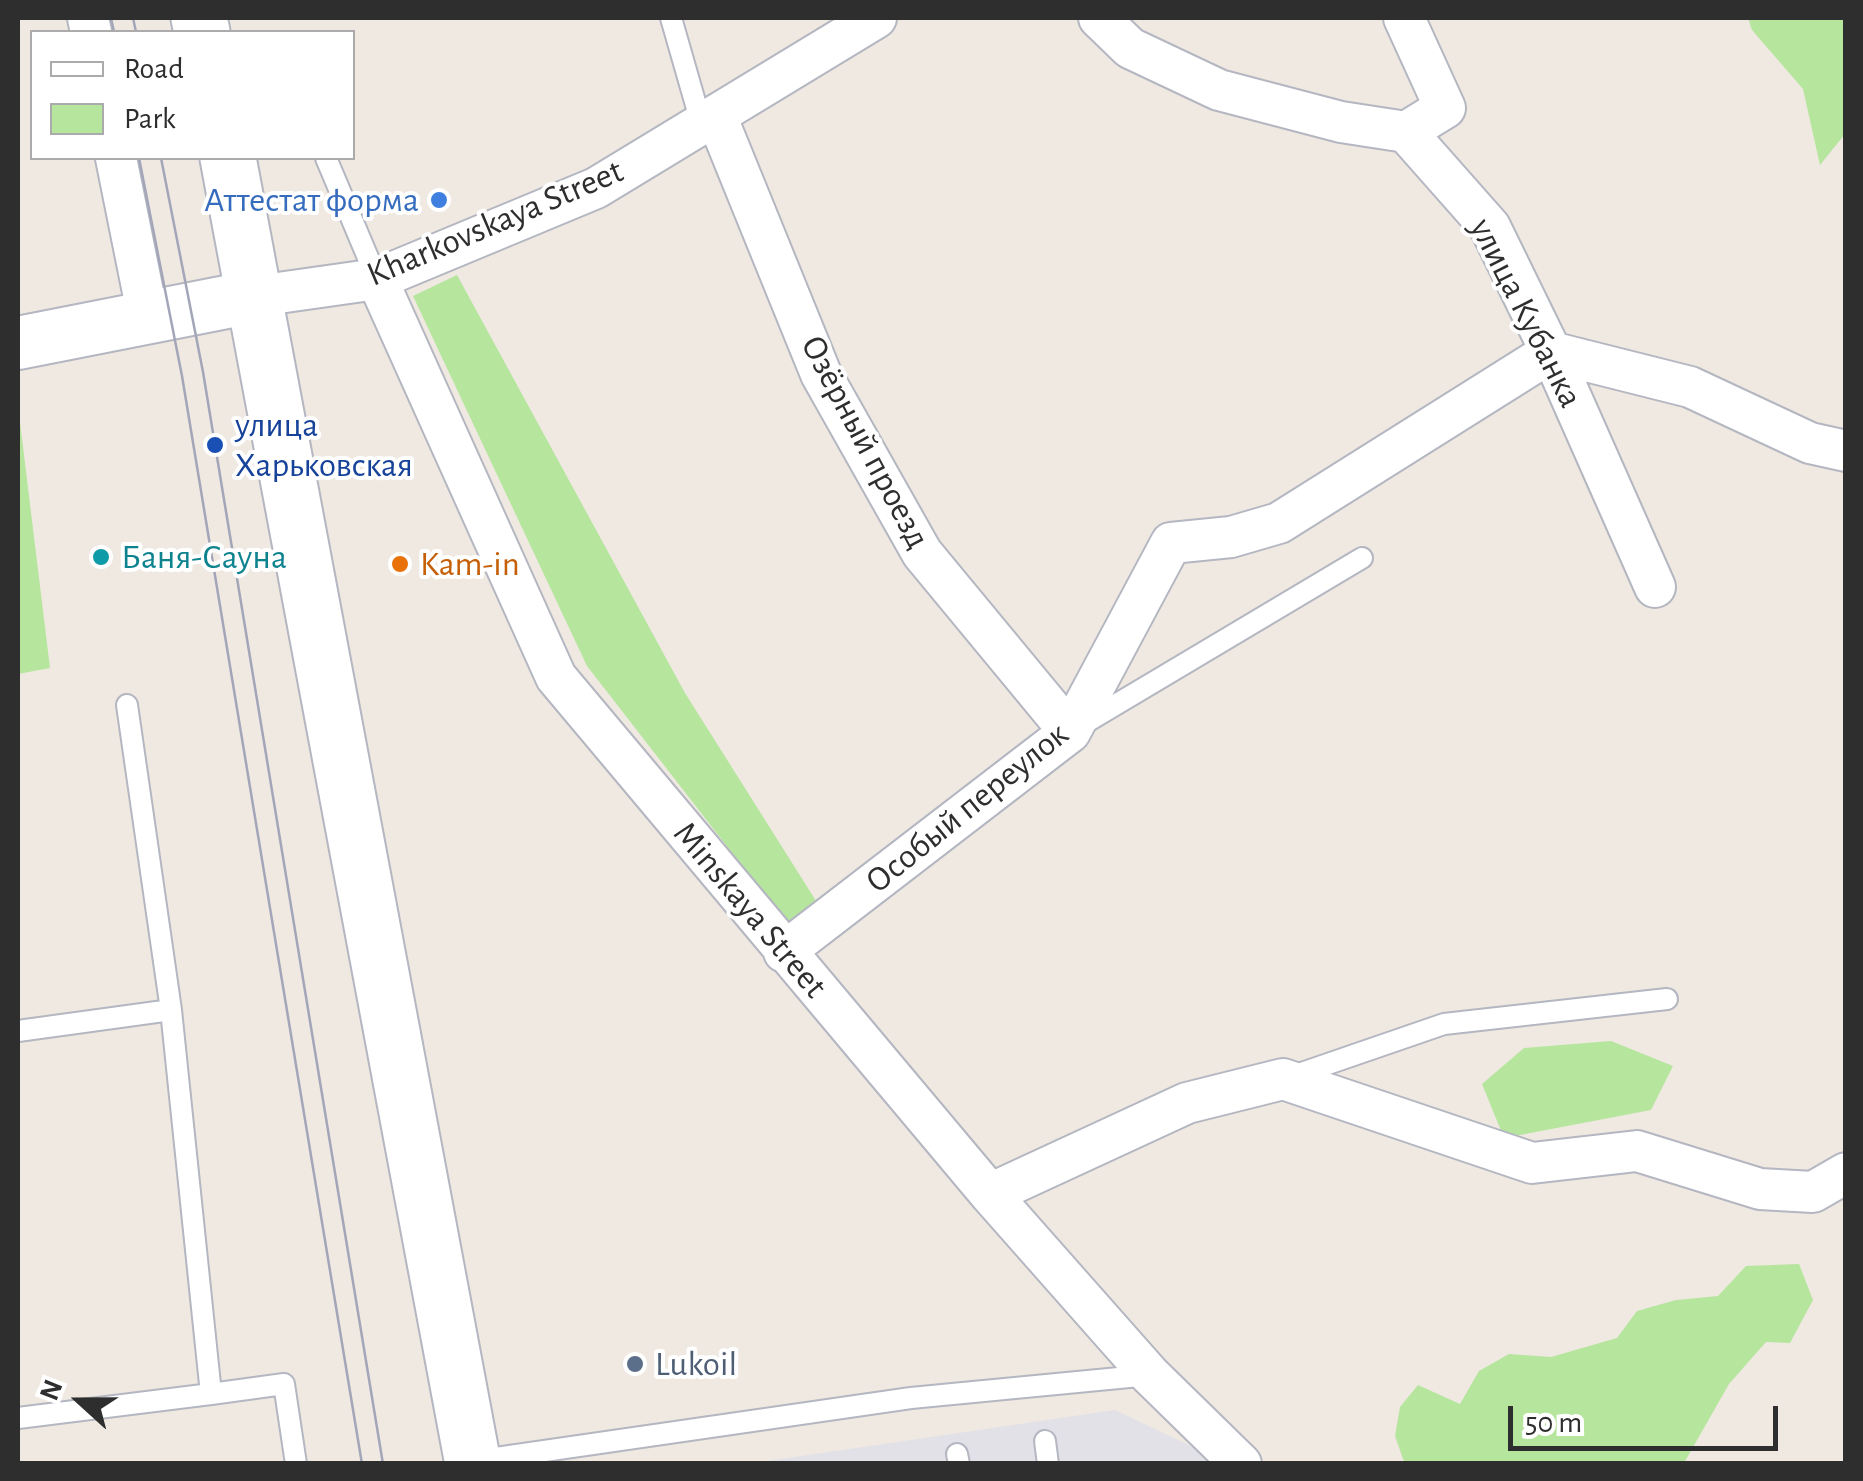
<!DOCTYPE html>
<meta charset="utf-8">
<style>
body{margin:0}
#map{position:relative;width:1863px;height:1481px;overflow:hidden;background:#efe9e1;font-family:"Alegreya Sans",sans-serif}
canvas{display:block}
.frame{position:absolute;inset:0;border:20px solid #2e2e2e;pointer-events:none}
.legend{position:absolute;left:30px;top:30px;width:325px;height:130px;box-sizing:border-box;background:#fff;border:2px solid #ababab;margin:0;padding:12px 18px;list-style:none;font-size:30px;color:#2e2e2e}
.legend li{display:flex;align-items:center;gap:20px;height:50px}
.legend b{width:50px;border:2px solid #ababab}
.north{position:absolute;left:30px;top:1351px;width:100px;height:100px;-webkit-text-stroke:8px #fff;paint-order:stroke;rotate:291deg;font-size:28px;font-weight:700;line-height:40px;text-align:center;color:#2e2e2e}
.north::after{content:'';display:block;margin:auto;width:35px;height:45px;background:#2e2e2e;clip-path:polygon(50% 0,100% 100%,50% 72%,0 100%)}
.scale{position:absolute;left:1508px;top:1406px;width:270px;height:45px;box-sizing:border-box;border:5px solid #2e2e2e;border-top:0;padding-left:12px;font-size:30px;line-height:35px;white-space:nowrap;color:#2e2e2e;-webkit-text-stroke:8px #fff;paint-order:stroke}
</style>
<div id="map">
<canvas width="1863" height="1481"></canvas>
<div class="frame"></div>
<ul class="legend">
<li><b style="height:12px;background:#fff"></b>Road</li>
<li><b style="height:28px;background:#b6e59e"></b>Park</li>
</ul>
<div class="north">N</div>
<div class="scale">50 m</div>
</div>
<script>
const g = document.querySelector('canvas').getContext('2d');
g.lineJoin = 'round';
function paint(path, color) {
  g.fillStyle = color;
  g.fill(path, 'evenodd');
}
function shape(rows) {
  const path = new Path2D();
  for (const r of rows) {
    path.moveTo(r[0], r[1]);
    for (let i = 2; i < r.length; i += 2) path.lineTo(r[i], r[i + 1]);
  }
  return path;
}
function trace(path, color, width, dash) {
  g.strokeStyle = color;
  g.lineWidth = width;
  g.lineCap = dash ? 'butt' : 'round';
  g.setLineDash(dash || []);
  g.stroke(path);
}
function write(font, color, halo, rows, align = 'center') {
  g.font = font + ' "Alegreya Sans",sans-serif';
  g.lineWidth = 8;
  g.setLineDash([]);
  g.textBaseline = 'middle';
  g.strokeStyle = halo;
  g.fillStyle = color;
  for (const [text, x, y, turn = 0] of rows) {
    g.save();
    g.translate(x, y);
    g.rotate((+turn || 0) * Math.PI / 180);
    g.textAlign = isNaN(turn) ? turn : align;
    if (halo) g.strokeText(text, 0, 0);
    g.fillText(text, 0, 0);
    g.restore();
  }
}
paint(shape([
 [1115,1410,1195,1448,1211,1463,747,1464]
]), '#e3e1e8');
paint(shape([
 [1748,18,1845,18,1845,134,1820,165,1803,89,1752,30],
 [457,275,685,693,818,904,788,925,587,666,413,296],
 [18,406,50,668,18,674],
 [1611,1041,1673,1066,1651,1110,1504,1138,1482,1084,1524,1048],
 [1799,1264,1813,1300,1790,1343,1766,1342,1729,1384,1684,1463,1406,1464,1403,1459,1395,1436,1400,1407,1418,1385,1460,1404,1479,1371,1509,1354,1551,1357,1617,1338,1637,1311,1676,1300,1718,1296,1746,1266]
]), '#b6e59e');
const service = shape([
 [671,18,702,126],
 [326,158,377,279],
 [127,705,171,1010,211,1394,284,1384,296,1464],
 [1080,726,1362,558],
 [18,1031,171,1010],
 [1290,1077,1444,1024,1667,999],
 [18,1418,211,1394],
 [1045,1441,1048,1464],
 [957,1454,959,1464],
 [475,1461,911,1398,1150,1375]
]);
const minor = shape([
 [88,18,91,32],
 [1099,18,1130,48,1219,90,1341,122,1406,132],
 [1404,18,1445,108,1406,132,1490,227,1551,352,1655,587],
 [717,118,821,374,922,553,1070,732],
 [116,158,148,317],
 [377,279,556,677,990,1194,1150,1375,1241,1464],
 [257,296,377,279,596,188,876,18],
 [784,952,1070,732,1171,543,1231,537,1279,523,1551,352,1690,387,1810,443,1846,451],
 [990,1194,1187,1103,1283,1079,1532,1163,1637,1151,1760,1189,1813,1192,1846,1173]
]);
const tertiary = shape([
 [18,343,257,296]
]);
const secondary = shape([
 [199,18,202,32],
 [228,158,473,1464]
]);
trace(service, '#b4b7c1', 24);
trace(minor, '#b4b7c1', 44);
trace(tertiary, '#b4b7c1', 56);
trace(secondary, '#b4b7c1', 59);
trace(service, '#fff', 20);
trace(minor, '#fff', 40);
trace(tertiary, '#fff', 52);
trace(secondary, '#fff', 55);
trace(shape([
 [111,18,114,32],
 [133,18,136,32],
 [139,158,182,376,362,1464],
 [161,158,203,372,383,1464]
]), '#a3a6b8', 2.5);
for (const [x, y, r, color] of [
 [439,200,10,"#3f7fe0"],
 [215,445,10,"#1a4fb4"],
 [101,557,10,"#0f9aa8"],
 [400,564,10,"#e8710a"],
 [635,1364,10,"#5c6f8a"]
]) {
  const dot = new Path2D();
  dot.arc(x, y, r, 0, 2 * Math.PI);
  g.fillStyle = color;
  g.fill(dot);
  trace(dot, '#fff', 4);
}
write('35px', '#366cbe', '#fff', [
 ["Аттестат форма",419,200]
], 'right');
write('35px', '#2e2e2e', '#fff', [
 ["Kharkovskaya Street",495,223,-23],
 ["улица Кубанка",1526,313,63],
 ["Озёрный проезд",865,442,62],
 ["Особый переулок",967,808,-39],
 ["Minskaya Street",750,910,50]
]);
write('35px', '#164399', '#fff', [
 ["улица",235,425],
 ["Харьковская",235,465]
], 'left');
write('35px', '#0d838f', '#fff', [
 ["Баня-Сауна",121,557]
], 'left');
write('35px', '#c56008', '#fff', [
 ["Kam-in",420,564]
], 'left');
write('35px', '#4e5e75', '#fff', [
 ["Lukoil",655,1364]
], 'left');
</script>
